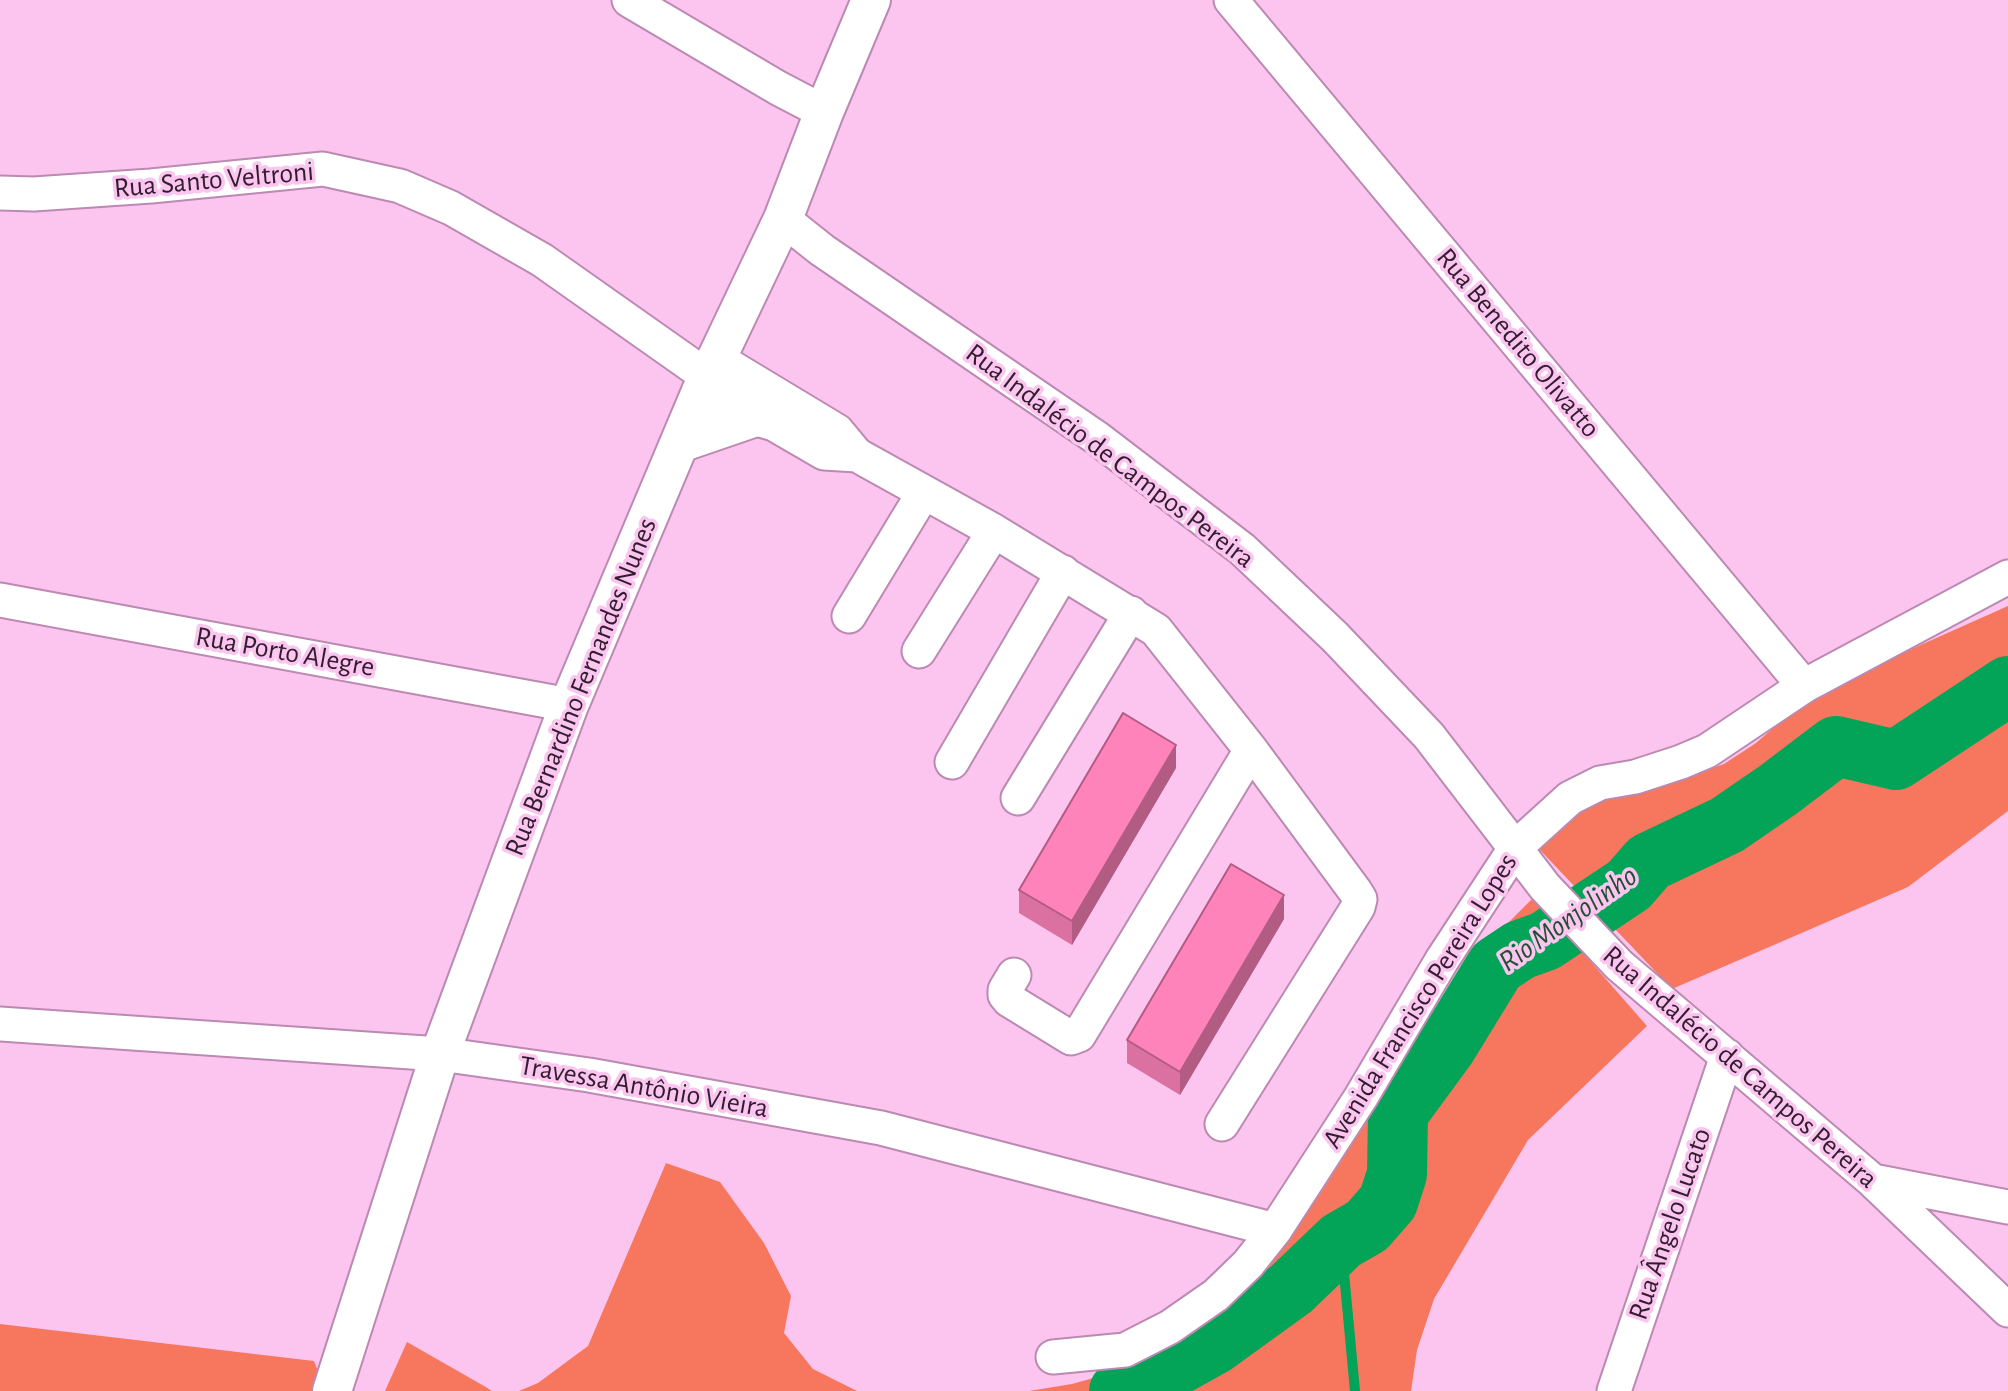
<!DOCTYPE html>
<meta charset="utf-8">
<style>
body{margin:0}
canvas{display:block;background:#fbc5f0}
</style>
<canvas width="2008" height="1391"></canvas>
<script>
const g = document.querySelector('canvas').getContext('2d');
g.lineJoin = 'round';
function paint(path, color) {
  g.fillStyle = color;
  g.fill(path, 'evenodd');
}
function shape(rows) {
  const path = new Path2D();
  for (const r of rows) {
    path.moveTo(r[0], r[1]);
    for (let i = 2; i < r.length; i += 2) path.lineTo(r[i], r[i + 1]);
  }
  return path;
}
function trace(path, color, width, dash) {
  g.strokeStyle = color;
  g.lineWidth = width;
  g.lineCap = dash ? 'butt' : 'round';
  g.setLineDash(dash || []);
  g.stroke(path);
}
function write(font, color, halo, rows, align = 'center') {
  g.font = font + ' "Alegreya Sans",sans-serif';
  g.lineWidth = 7;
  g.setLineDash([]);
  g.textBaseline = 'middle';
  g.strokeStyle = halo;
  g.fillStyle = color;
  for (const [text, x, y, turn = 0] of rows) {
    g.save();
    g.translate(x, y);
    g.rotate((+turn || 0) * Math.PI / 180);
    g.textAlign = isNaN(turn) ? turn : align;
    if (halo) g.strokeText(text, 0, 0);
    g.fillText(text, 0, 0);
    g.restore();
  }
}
paint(shape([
 [2008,606,2008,811,1908,887,1672,989,1540,850,1550,830,1577,809,1614,794,1674,781,1724,764,1756,743,1800,705,1833,684],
 [1534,897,1647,1026,1528,1140,1434,1299,1417,1350,1411,1391,1029,1391,1072,1384,1143,1364,1216,1321,1253,1278,1320,1194,1469,962],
 [666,1163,720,1182,764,1243,791,1296,784,1333,813,1369,857,1391,519,1391,538,1383,588,1346],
 [0,1324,314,1361,326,1391,0,1391],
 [407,1342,484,1386,492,1391,385,1391]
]), '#f6775d');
trace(shape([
 [1341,1241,1355,1391]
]), '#03a358', 10);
trace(shape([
 [1119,1391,1174,1367,1215,1344,1291,1289,1341,1241,1367,1226,1388,1202,1397,1174,1398,1113,1447,1046,1496,966,1520,950,1545,941,1629,885,1649,862,1727,825,1778,790,1836,746,1896,760,2008,686]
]), '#03a358', 60);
const minor = shape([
 [629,0,778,88,824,112],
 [1231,0,1804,686],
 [0,193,34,194,151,186,323,169,400,186,451,208,542,260,708,377],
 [783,219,822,250,1097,438,1242,549,1335,637,1429,736,1545,887,1619,965,1873,1181,2008,1310],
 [716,358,837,431,857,455,994,531,1156,630,1251,750,1355,891,1360,899,1358,907,1222,1124],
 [703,387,753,418,774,424,824,453,857,455],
 [0,600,569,705],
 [849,616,924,492],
 [919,651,994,531],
 [952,762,1063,572],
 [1018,798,1131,613],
 [1014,975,1005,990,1005,995,1009,1000,1071,1038,1079,1035,1251,750],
 [0,1024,440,1054,589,1075,881,1128,1275,1230],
 [1873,1181,2008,1207],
 [1053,1357,1125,1350,1170,1327,1216,1295,1248,1264,1275,1230,1361,1097,1442,960,1516,847,1570,798,1600,783,1635,777,1681,762,1707,751,1804,686,2008,577],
 [1614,1391,1727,1056]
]);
const tertiary = shape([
 [680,443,753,418],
 [332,1391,440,1054,569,705,703,387,783,219,824,112,871,0]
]);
trace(minor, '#bc89b2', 37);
trace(tertiary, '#bc89b2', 42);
trace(minor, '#fff', 33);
trace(tertiary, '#fff', 38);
paint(shape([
 [1176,768,1072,945,1019,913,1019,890],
 [1284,919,1180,1095,1127,1063,1127,1040]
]), '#da71a1');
paint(shape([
 [1176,745,1176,768,1072,945,1072,921],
 [1284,895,1284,919,1180,1095,1180,1072]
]), '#b25c83');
const building = shape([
 [1123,713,1176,745,1072,921,1019,890,1123,713],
 [1231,864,1284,895,1180,1072,1127,1040,1231,864]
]);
paint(building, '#fe83bb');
trace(building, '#b25c83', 2);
write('28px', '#311d2e', '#fbc5f0', [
 ["Rua Santo Veltroni",214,180,-5],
 ["Rua Benedito Olivatto",1518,343,50],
 ["Rua Indalécio de Campos Pereira",1110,456,37],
 ["Rua Porto Alegre",285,652,10],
 ["Rua Bernardino Fernandes Nunes",581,687,-68],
 ["Avenida Francisco Pereira Lopes",1420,1001,-58],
 ["Rua Indalécio de Campos Pereira",1740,1067,41],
 ["Travessa Antônio Vieira",644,1087,10],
 ["Rua Ângelo Lucato",1670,1224,-71]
]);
write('italic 30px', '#1e5031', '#fbc5f0', [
 ["Rio Monjolinho",1568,919,-35]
]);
</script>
